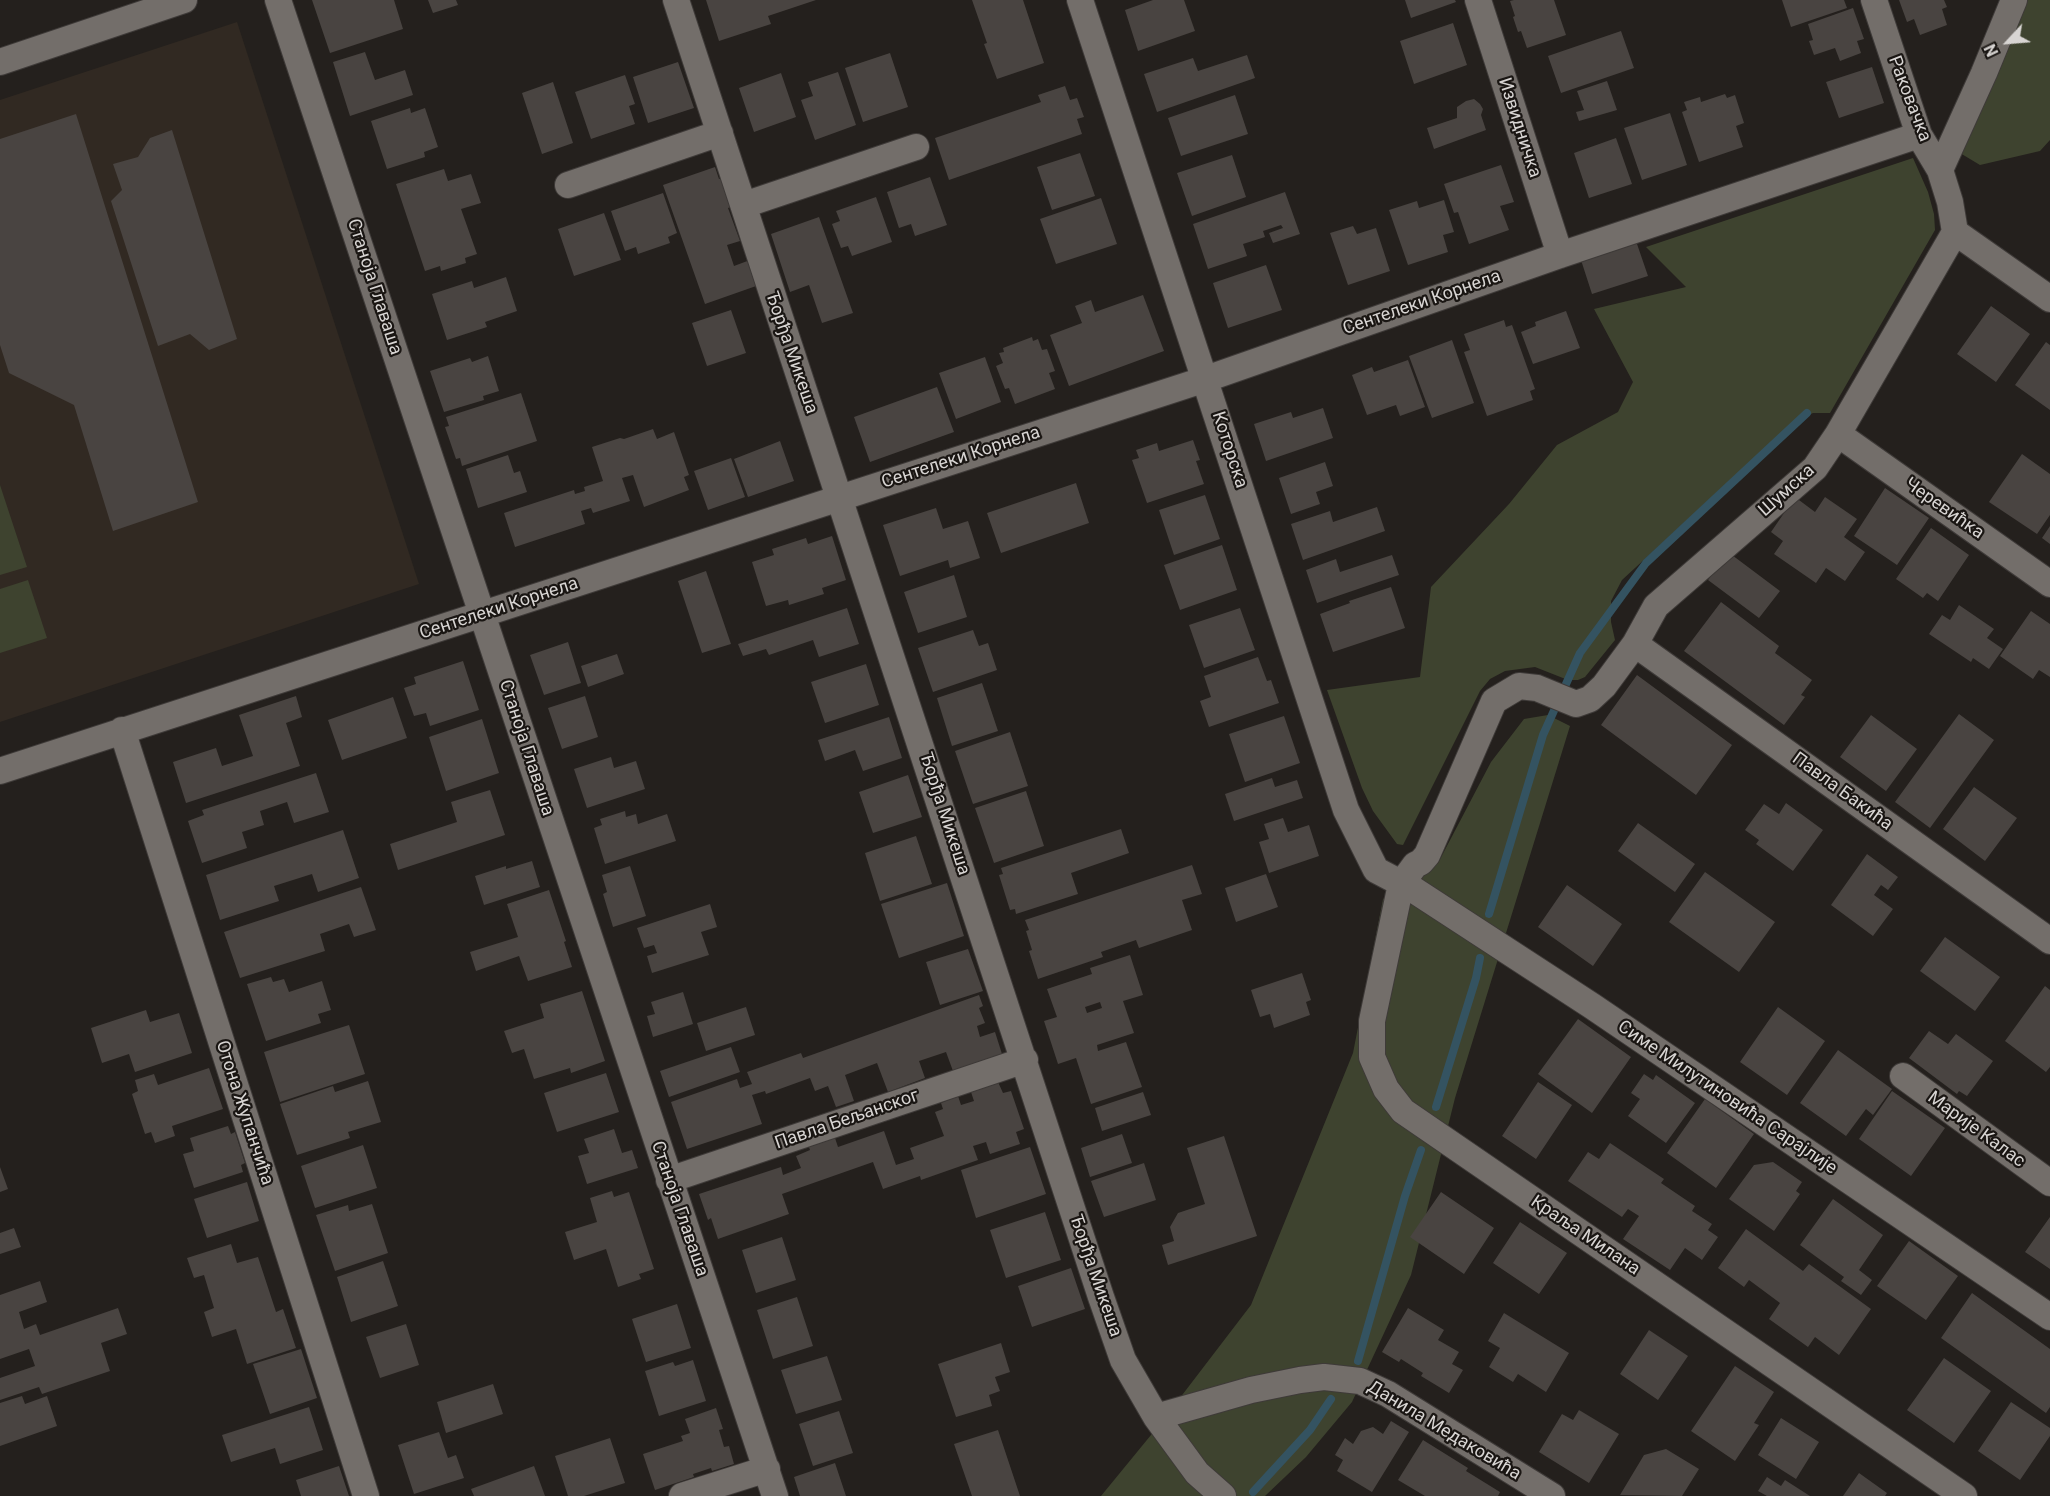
<!DOCTYPE html>
<meta charset="utf-8">
<style>
body{margin:0}
#map{position:relative;width:2050px;height:1496px;overflow:hidden;background:#24201d;font-family:Roboto,sans-serif}
canvas{display:block}
.north{position:absolute;left:1978px;top:12px;width:60px;height:60px;-webkit-text-stroke:4px #1a1613;paint-order:stroke;rotate:244deg;font-size:16px;font-weight:700;line-height:24px;text-align:center;color:#d8d5d3}
.north::after{content:'';display:block;margin:auto;width:21px;height:27px;background:#d8d5d3;clip-path:polygon(50% 0,100% 100%,50% 72%,0 100%)}
</style>
<div id="map">
<canvas width="2050" height="1496"></canvas>
<div class="north">N</div>
</div>
<script>
const g = document.querySelector('canvas').getContext('2d');
g.lineJoin = 'round';
function paint(path, color) {
  g.fillStyle = color;
  g.fill(path, 'evenodd');
}
function shape(rows) {
  const path = new Path2D();
  for (const r of rows) {
    path.moveTo(r[0], r[1]);
    for (let i = 2; i < r.length; i += 2) path.lineTo(r[i], r[i + 1]);
  }
  return path;
}
function trace(path, color, width, dash) {
  g.strokeStyle = color;
  g.lineWidth = width;
  g.lineCap = dash ? 'butt' : 'round';
  g.setLineDash(dash || []);
  g.stroke(path);
}
function write(font, color, halo, rows, align = 'center') {
  g.font = font + ' Roboto,sans-serif';
  g.lineWidth = 4.5;
  g.setLineDash([]);
  g.textBaseline = 'middle';
  g.strokeStyle = halo;
  g.fillStyle = color;
  for (const [text, x, y, turn = 0] of rows) {
    g.save();
    g.translate(x, y);
    g.rotate((+turn || 0) * Math.PI / 180);
    g.textAlign = isNaN(turn) ? turn : align;
    if (halo) g.strokeText(text, 0, 0);
    g.fillText(text, 0, 0);
    g.restore();
  }
}
paint(shape([
 [237,22,419,584,0,722,0,100]
]), '#312922');
paint(shape([
 [2014,0,2050,0,2050,140,2040,151,1980,165,1950,147],
 [1913,158,1928,192,1934,214,1935,230,1830,413,1813,413,1792,423,1622,580,1611,601,1611,622,1615,640,1585,677,1578,680,1568,680,1535,667,1505,671,1490,679,1480,691,1403,845,1397,844,1373,811,1362,788,1327,690,1420,677,1431,587,1509,504,1557,445,1618,412,1633,382,1594,309,1686,287,1646,247],
 [0,485,27,567,0,575],
 [28,580,47,638,0,653,0,589],
 [1548,715,1570,726,1455,1098,1411,1275,1352,1402,1306,1457,1265,1496,1101,1496,1160,1424,1251,1305,1353,1053,1383,899,1438,863,1491,762,1524,719]
]), '#3e432f');
trace(shape([
 [1489,914,1543,735,1580,653,1646,563,1807,413],
 [1436,1107,1476,978,1480,958],
 [1358,1361,1405,1196,1421,1150],
 [1253,1492,1310,1430,1331,1399]
]), '#345361', 8);
paint(shape([
 [312,0,394,0,403,29,330,53],
 [428,0,456,0,458,5,433,13],
 [706,0,816,0,768,16,771,24,719,41],
 [972,0,1023,0,1044,63,997,79,984,44,987,43],
 [1153,0,1184,0,1195,31,1138,51,1125,10],
 [1405,0,1455,0,1456,2,1411,18],
 [1514,0,1554,0,1566,35,1527,48,1521,31,1518,32,1513,17,1515,16,1510,1],
 [1782,0,1844,0,1847,8,1791,27],
 [1899,0,1944,0,1947,7,1942,9,1947,25,1920,35,1914,19,1907,22],
 [1853,8,1864,39,1857,41,1861,53,1840,61,1835,48,1814,55,1809,41,1813,40,1808,24],
 [1453,23,1467,65,1414,84,1400,41],
 [1621,31,1634,68,1561,93,1548,56],
 [365,52,375,80,405,70,413,95,350,116,333,62],
 [890,53,908,107,863,122,845,68],
 [1247,55,1255,78,1157,112,1144,74,1193,58,1198,71],
 [678,62,694,108,648,123,633,77],
 [1872,67,1884,103,1839,118,1826,82],
 [838,72,856,125,815,140,801,100,813,96,808,82],
 [781,73,796,117,754,132,739,88],
 [625,75,635,104,629,106,635,124,591,139,575,92],
 [1607,81,1617,110,1579,121,1576,112,1584,110,1577,91],
 [553,82,573,143,542,154,522,93],
 [1065,86,1070,100,1077,98,1084,117,1077,119,1082,134,949,180,935,138,1041,102,1038,95],
 [1725,94,1727,98,1735,95,1744,123,1736,126,1743,147,1699,162,1682,112,1687,110,1684,102,1700,97,1701,102],
 [1235,95,1248,134,1181,156,1168,118],
 [1474,99,1480,104,1483,109,1481,115,1486,130,1434,149,1427,128,1457,118,1457,107,1466,101],
 [410,108,411,113,425,108,438,147,424,152,425,157,387,169,371,121],
 [1670,113,1687,165,1642,180,1624,128],
 [76,114,198,502,113,531,74,405,9,373,0,345,0,139],
 [172,130,237,339,209,350,190,334,158,346,111,201,122,190,113,164,138,157,150,138],
 [1616,138,1632,184,1589,198,1574,153],
 [1080,153,1095,196,1052,210,1037,167],
 [1232,155,1246,197,1192,216,1177,173],
 [1501,165,1514,202,1500,206,1509,230,1469,244,1458,212,1454,213,1444,184],
 [715,167,719,179,728,176,737,204,728,208,740,241,727,245,734,266,750,260,759,285,705,304,663,185],
 [444,169,448,181,471,174,481,203,461,209,477,254,465,258,466,263,441,271,440,266,425,271,396,184],
 [930,177,947,225,915,236,911,224,899,228,887,192],
 [1285,192,1300,234,1273,243,1269,233,1283,228,1281,225,1263,231,1265,237,1243,244,1247,256,1208,269,1193,224],
 [663,193,677,233,668,237,670,243,638,254,636,247,625,251,611,211],
 [876,197,892,242,852,256,848,246,841,248,832,224,840,221,836,211],
 [1101,198,1117,244,1056,264,1040,219],
 [1444,200,1454,232,1443,235,1448,252,1408,265,1389,210,1417,201,1419,208],
 [604,213,621,260,574,276,558,229],
 [819,217,853,313,822,323,809,285,790,292,771,234],
 [1353,226,1357,234,1376,228,1390,271,1348,285,1330,233],
 [1636,241,1648,276,1592,294,1581,260],
 [1266,265,1282,310,1228,328,1213,283],
 [506,277,517,311,485,322,487,327,447,340,432,294,472,281,474,288],
 [1143,295,1164,351,1069,386,1050,335,1082,323,1075,306,1091,300,1095,312],
 [1991,306,2030,334,1996,382,1957,354],
 [731,310,746,353,707,366,692,323],
 [1566,311,1580,348,1533,364,1521,332,1536,326,1535,322],
 [1504,320,1506,327,1512,325,1535,389,1530,391,1533,400,1487,416,1464,352,1470,350,1464,334],
 [1032,337,1033,341,1038,339,1042,350,1047,349,1055,371,1049,373,1055,389,1015,404,1009,388,1005,389,996,366,1003,363,999,353,1004,352,1003,348],
 [1452,340,1474,403,1432,418,1409,356],
 [2046,342,2050,345,2050,410,2015,385],
 [488,356,499,391,483,396,484,400,444,412,430,371,470,358,472,362],
 [985,357,1001,402,956,419,939,373],
 [1408,360,1425,407,1400,416,1396,405,1367,415,1352,375,1372,367,1374,372],
 [937,387,954,432,870,462,854,417],
 [521,393,537,441,462,466,460,458,456,459,445,427,449,426,446,417],
 [1323,408,1333,438,1266,461,1254,424,1291,412,1293,418],
 [653,429,657,439,674,432,689,475,684,477,689,490,644,507,633,475,622,478,630,501,593,513,591,508,581,511,585,524,515,547,504,513,574,490,575,494,585,491,584,487,603,481,592,447,620,438,624,439],
 [1193,440,1200,460,1196,461,1204,484,1147,503,1132,460,1139,458,1136,450,1157,443,1159,451],
 [780,441,794,481,748,497,734,459],
 [2022,454,2050,474,2050,515,2037,534,1989,502],
 [508,455,514,473,520,471,527,492,478,508,466,469],
 [731,458,745,497,708,510,694,471],
 [1325,462,1333,486,1316,492,1320,504,1291,514,1279,478],
 [1076,483,1089,523,1001,553,987,513],
 [1885,488,1929,518,1897,565,1854,536],
 [1205,495,1220,539,1174,555,1159,510],
 [1795,497,1815,512,1825,497,1857,519,1844,537,1865,552,1845,581,1826,568,1816,583,1774,554,1783,541,1771,532],
 [1377,507,1385,531,1303,560,1291,524,1330,511,1333,522],
 [936,508,943,529,968,521,980,558,950,568,948,560,900,576,883,525],
 [2050,526,2050,544,2042,538],
 [1931,528,1969,555,1938,601,1927,593,1923,598,1896,579],
 [832,536,846,580,822,588,824,594,789,605,788,600,766,606,752,562,774,555,772,549,806,538,808,544],
 [1222,545,1237,590,1180,610,1164,565],
 [1728,552,1780,591,1759,618,1708,580],
 [1392,555,1399,575,1317,603,1306,570,1336,559,1340,572],
 [706,571,731,644,702,653,678,581],
 [954,575,967,617,918,633,904,592],
 [1391,587,1405,628,1333,652,1320,614,1350,603,1349,601],
 [1721,602,1779,646,1775,653,1812,680,1801,695,1805,697,1784,725,1684,651],
 [1959,605,1994,629,1987,638,2003,649,1989,669,1973,658,1971,662,1929,634,1942,615,1950,620],
 [847,608,859,644,819,657,813,640,769,655,766,649,743,656,738,644],
 [1240,608,1255,650,1204,668,1189,625],
 [2031,611,2050,624,2050,677,2039,670,2033,679,2000,656],
 [973,630,979,646,988,643,997,670,933,692,918,648],
 [568,642,581,683,544,695,530,655],
 [617,654,624,674,588,687,581,666],
 [1258,657,1267,681,1271,680,1279,703,1209,727,1200,701,1211,697,1204,676],
 [463,661,479,710,430,726,426,713,414,716,404,688,416,684,414,677],
 [866,664,879,705,825,723,811,682],
 [1637,675,1732,745,1696,795,1601,725],
 [982,683,998,731,952,746,937,698],
 [296,696,302,717,286,723,300,766,186,803,173,762,216,748,222,766,253,756,239,715],
 [585,696,598,737,562,749,548,708],
 [393,697,407,738,342,760,328,720],
 [1959,714,1994,740,1930,828,1895,802],
 [1871,715,1917,749,1886,791,1840,757],
 [1284,716,1300,763,1245,782,1229,734],
 [889,717,902,758,863,771,855,750,825,761,818,740],
 [482,719,499,773,446,791,429,737],
 [1010,732,1028,786,973,804,955,751],
 [611,757,614,768,636,761,645,789,587,808,574,769],
 [316,773,329,812,294,823,287,802,260,811,264,825,242,832,247,848,202,863,188,821,204,815,202,810],
 [908,775,922,817,873,833,859,792],
 [1272,778,1275,787,1297,780,1303,798,1234,821,1225,794],
 [1974,787,2017,818,1985,861,1943,829],
 [490,790,505,835,398,870,390,844,457,822,451,802],
 [1026,791,1044,846,994,863,975,808],
 [1786,803,1823,830,1793,871,1756,844,1759,840,1745,830,1764,804,1779,814],
 [625,811,626,817,636,814,638,824,667,814,676,841,605,864,594,828,602,825,600,819],
 [1283,818,1288,832,1309,825,1319,856,1269,873,1259,842,1269,839,1264,824],
 [1638,823,1695,864,1675,892,1618,851],
 [1121,829,1129,853,1071,873,1078,894,1016,914,1015,909,1010,910,999,875,1003,874,1001,868],
 [343,830,359,878,318,892,312,874,274,886,279,901,220,920,206,875],
 [916,836,932,884,880,901,865,853],
 [1867,854,1898,877,1888,890,1881,885,1874,895,1893,909,1873,936,1831,905],
 [532,861,540,887,484,905,475,876,506,866,506,869],
 [1192,865,1202,894,1182,900,1192,930,1139,948,1136,940,1101,952,1103,957,1038,979,1029,951,1032,950,1026,931,1029,930,1025,920],
 [630,866,646,916,613,927,603,894,607,892,602,875],
 [1705,872,1775,922,1739,972,1669,922],
 [1266,874,1278,907,1236,922,1225,888],
 [947,883,964,936,899,958,881,904],
 [1567,885,1622,924,1593,966,1538,927],
 [361,887,376,930,354,937,349,924,320,934,325,951,240,978,224,932],
 [549,890,566,941,564,942,572,967,528,981,519,956,476,971,470,952,518,937,507,904],
 [710,904,717,927,701,932,709,955,652,973,647,956,657,953,654,945,644,948,637,928],
 [1945,937,2000,977,1975,1011,1920,971],
 [968,949,983,991,940,1005,926,962],
 [1130,955,1143,995,1123,1001,1134,1033,1097,1045,1098,1051,1126,1042,1142,1087,1091,1104,1076,1058,1058,1064,1044,1021,1057,1017,1047,989,1092,974,1090,968],
 [1100,1002,1102,1008,1087,1013,1085,1007],
 [1302,973,1311,1000,1306,1002,1310,1015,1274,1028,1270,1014,1260,1017,1251,990],
 [271,977,273,982,284,979,289,992,322,981,331,1010,318,1014,321,1023,266,1041,247,984],
 [2045,986,2050,990,2050,1067,2046,1072,2005,1041],
 [582,991,605,1061,571,1073,570,1068,534,1079,524,1049,512,1053,504,1031,544,1018,540,1004],
 [683,992,693,1024,653,1037,647,1016,655,1014,651,1002],
 [979,995,983,1006,979,1008,985,1023,977,1026,980,1037,995,1032,1002,1054,953,1071,946,1052,919,1061,925,1078,888,1092,877,1063,845,1075,854,1101,836,1107,828,1086,815,1091,810,1078,766,1094,765,1091,752,1095,762,1124,687,1149,671,1102,737,1079,740,1088,752,1084,747,1072,801,1053,803,1058],
 [746,1007,755,1035,706,1051,697,1023],
 [1778,1007,1825,1041,1787,1095,1740,1062],
 [146,1010,150,1022,179,1013,192,1053,135,1072,129,1054,102,1063,91,1028],
 [1578,1019,1631,1057,1592,1113,1538,1074],
 [349,1025,365,1074,280,1102,264,1052],
 [1929,1031,1948,1044,1956,1034,1993,1061,1967,1096,1959,1091,1957,1094,1909,1058],
 [731,1047,740,1072,669,1097,660,1071],
 [1838,1050,1892,1089,1873,1115,1866,1109,1846,1136,1800,1103],
 [209,1068,223,1109,172,1126,175,1136,155,1143,151,1132,145,1134,132,1094,138,1091,135,1080,154,1074,158,1085],
 [606,1073,619,1112,557,1132,544,1093],
 [1644,1074,1653,1080,1656,1075,1695,1103,1666,1143,1628,1116,1640,1099,1631,1093],
 [368,1081,381,1122,348,1132,350,1138,297,1155,280,1104,333,1086,335,1092],
 [998,1082,1003,1093,1011,1091,1024,1129,1016,1132,1020,1144,990,1154,986,1142,973,1146,978,1160,921,1180,920,1176,883,1189,873,1162,782,1194,789,1214,718,1239,711,1218,708,1220,699,1194,781,1167,783,1175,801,1168,796,1156,810,1150,809,1147,835,1138,838,1147,884,1131,896,1165,914,1159,910,1148,944,1136,935,1112,943,1109,941,1103,958,1096,961,1105,974,1101,971,1092],
 [1538,1082,1572,1105,1536,1159,1502,1136],
 [1892,1091,1945,1128,1911,1176,1859,1139],
 [1143,1092,1151,1115,1102,1131,1095,1108],
 [1705,1099,1754,1134,1716,1188,1667,1153],
 [228,1126,231,1134,235,1132,245,1163,241,1165,243,1172,194,1188,183,1154,194,1151,190,1138],
 [614,1129,622,1153,632,1150,638,1168,587,1184,578,1156,589,1153,584,1139],
 [1122,1134,1132,1163,1090,1177,1081,1148],
 [1224,1136,1257,1236,1168,1265,1162,1245,1174,1241,1170,1227,1178,1213,1205,1204,1187,1148],
 [1610,1143,1664,1179,1661,1183,1695,1206,1692,1211,1712,1224,1708,1230,1718,1237,1702,1260,1685,1248,1670,1270,1623,1239,1639,1216,1628,1209,1622,1217,1568,1181,1588,1152,1599,1159],
 [363,1145,377,1188,315,1208,301,1166],
 [1030,1147,1046,1194,976,1218,961,1170],
 [1773,1162,1802,1182,1796,1191,1800,1194,1774,1231,1729,1199,1754,1165],
 [1144,1163,1156,1200,1104,1217,1091,1181],
 [0,1167,8,1189,0,1192],
 [247,1182,259,1221,207,1238,194,1199],
 [612,1191,614,1197,629,1192,654,1269,639,1274,641,1279,618,1287,606,1249,574,1260,565,1232,597,1222,590,1198],
 [1441,1192,1494,1228,1464,1274,1410,1237],
 [1833,1199,1883,1235,1859,1270,1872,1280,1861,1295,1841,1281,1844,1277,1800,1245],
 [372,1204,388,1253,335,1271,316,1215,348,1205,349,1211],
 [1045,1212,1061,1260,1006,1278,990,1230],
 [2050,1217,2050,1269,2025,1252],
 [1520,1222,1567,1253,1539,1294,1493,1263],
 [14,1228,21,1247,0,1254,0,1233],
 [1746,1229,1803,1271,1809,1264,1871,1309,1839,1355,1815,1337,1808,1347,1769,1319,1780,1303,1749,1280,1744,1287,1718,1268],
 [782,1237,796,1280,756,1293,742,1250],
 [1909,1241,1958,1276,1926,1320,1877,1286],
 [231,1244,237,1263,258,1257,276,1312,283,1309,296,1348,247,1364,236,1329,212,1337,204,1312,214,1308,204,1275,194,1278,187,1258],
 [383,1261,398,1306,351,1322,337,1277],
 [1071,1268,1085,1309,1032,1327,1018,1286],
 [40,1281,47,1302,19,1312,24,1329,36,1324,40,1335,118,1308,127,1334,101,1343,110,1371,42,1394,39,1387,0,1400,0,1378,35,1366,29,1349,0,1359,0,1295],
 [1972,1293,2050,1349,2050,1407,2046,1413,1941,1338],
 [797,1297,813,1346,773,1359,757,1310],
 [677,1304,691,1348,646,1362,632,1319],
 [1408,1308,1444,1330,1438,1340,1459,1352,1452,1364,1463,1370,1449,1393,1421,1376,1423,1373,1401,1359,1399,1362,1382,1352],
 [1504,1313,1569,1353,1546,1392,1518,1374,1513,1382,1489,1367,1500,1348,1488,1341],
 [406,1324,419,1365,380,1378,366,1337],
 [1649,1330,1688,1356,1658,1400,1620,1374],
 [1001,1343,1010,1372,995,1377,1000,1391,989,1395,992,1406,956,1417,938,1364],
 [301,1349,317,1398,270,1414,253,1364],
 [827,1356,842,1400,796,1414,781,1370],
 [1944,1358,1991,1391,1954,1443,1907,1410],
 [693,1360,706,1401,659,1416,645,1371,673,1362,675,1366],
 [1735,1366,1774,1392,1754,1423,1759,1425,1735,1461,1691,1431],
 [493,1384,503,1414,446,1433,437,1402],
 [22,1396,25,1404,47,1396,57,1426,0,1446,0,1403],
 [2011,1402,2050,1428,2050,1436,2020,1480,1978,1451],
 [309,1407,323,1450,280,1464,275,1448,231,1462,222,1435],
 [716,1408,723,1429,719,1430,724,1447,729,1446,734,1464,712,1471,711,1468,693,1474,694,1477,655,1490,643,1454,683,1441,681,1436,690,1433,685,1419],
 [1579,1410,1619,1434,1589,1483,1539,1452,1562,1414,1573,1420],
 [839,1411,853,1453,813,1466,799,1424],
 [1781,1418,1819,1442,1796,1479,1758,1455],
 [1391,1421,1409,1432,1372,1492,1337,1471,1343,1460,1335,1455,1345,1438,1353,1444,1361,1431,1373,1427,1383,1434],
 [998,1430,1020,1496,972,1496,954,1444],
 [439,1432,448,1458,456,1455,464,1478,414,1494,398,1445],
 [610,1438,625,1483,584,1496,568,1496,555,1456],
 [1423,1440,1468,1468,1466,1471,1500,1492,1498,1496,1425,1496,1398,1480],
 [1666,1449,1699,1469,1682,1496,1620,1495,1644,1455],
 [835,1463,846,1496,800,1496,794,1477],
 [339,1466,349,1496,301,1496,296,1480],
 [534,1466,545,1496,474,1496,471,1489],
 [1859,1473,1887,1493,1885,1496,1843,1496],
 [1767,1477,1781,1486,1785,1480,1810,1496,1767,1496,1758,1491]
]), '#494441');
const minor = shape([
 [278,0,775,1496],
 [676,0,1101,1297,1123,1360,1156,1417,1197,1473,1223,1496],
 [1080,0,1346,810,1376,870,1414,890,1592,1006,2050,1317],
 [1478,0,1560,255],
 [1874,0,1919,135,1940,170,1950,202,1955,232],
 [0,62,184,0],
 [1940,170,1984,73,2014,0],
 [568,185,720,133],
 [744,205,916,147],
 [1955,232,1838,434,1815,468,1656,606,1635,644,1604,686,1590,699,1576,704,1537,688,1519,686,1494,701,1427,855,1421,862,1415,865,1401,884,1372,1021,1372,1057,1386,1089,1403,1111,1964,1496],
 [1955,232,2050,299],
 [1838,434,2050,584],
 [1635,644,2050,941],
 [122,730,366,1496],
 [0,771,1206,379,1560,255,1919,135],
 [1903,1076,2050,1183],
 [669,1180,1025,1060],
 [1156,1417,1251,1390,1300,1380,1324,1377,1360,1381,1388,1394,1552,1496],
 [682,1496,767,1469]
]);
trace(minor, '#3e3a38', 28);
trace(minor, '#736e6a', 26);
write('18px', '#d8d5d3', '#1a1613', [
 ["Раковачка",1909,99,69],
 ["Извидничка",1519,128,72],
 ["Станоја Главаша",374,287,72],
 ["Сентелеки Корнела",1422,303,-19],
 ["Ђорђа Микеша",791,353,71],
 ["Которска",1229,450,72],
 ["Сентелеки Корнела",961,458,-18],
 ["Шумска",1787,491,-42],
 ["Черевићка",1944,509,35],
 ["Сентелеки Корнела",499,609,-18],
 ["Станоја Главаша",526,748,72],
 ["Павла Бакића",1842,792,36],
 ["Ђорђа Микеша",944,814,72],
 ["Симе Милутиновића Сарајлије",1727,1098,34],
 ["Отона Жупанчића",244,1113,72],
 ["Павла Бељанског",847,1120,-19],
 ["Марије Калас",1976,1130,36],
 ["Станоја Главаша",679,1209,71],
 ["Краља Милана",1585,1236,34],
 ["Ђорђа Микеша",1095,1276,71],
 ["Данила Медаковића",1444,1431,31]
]);
</script>
